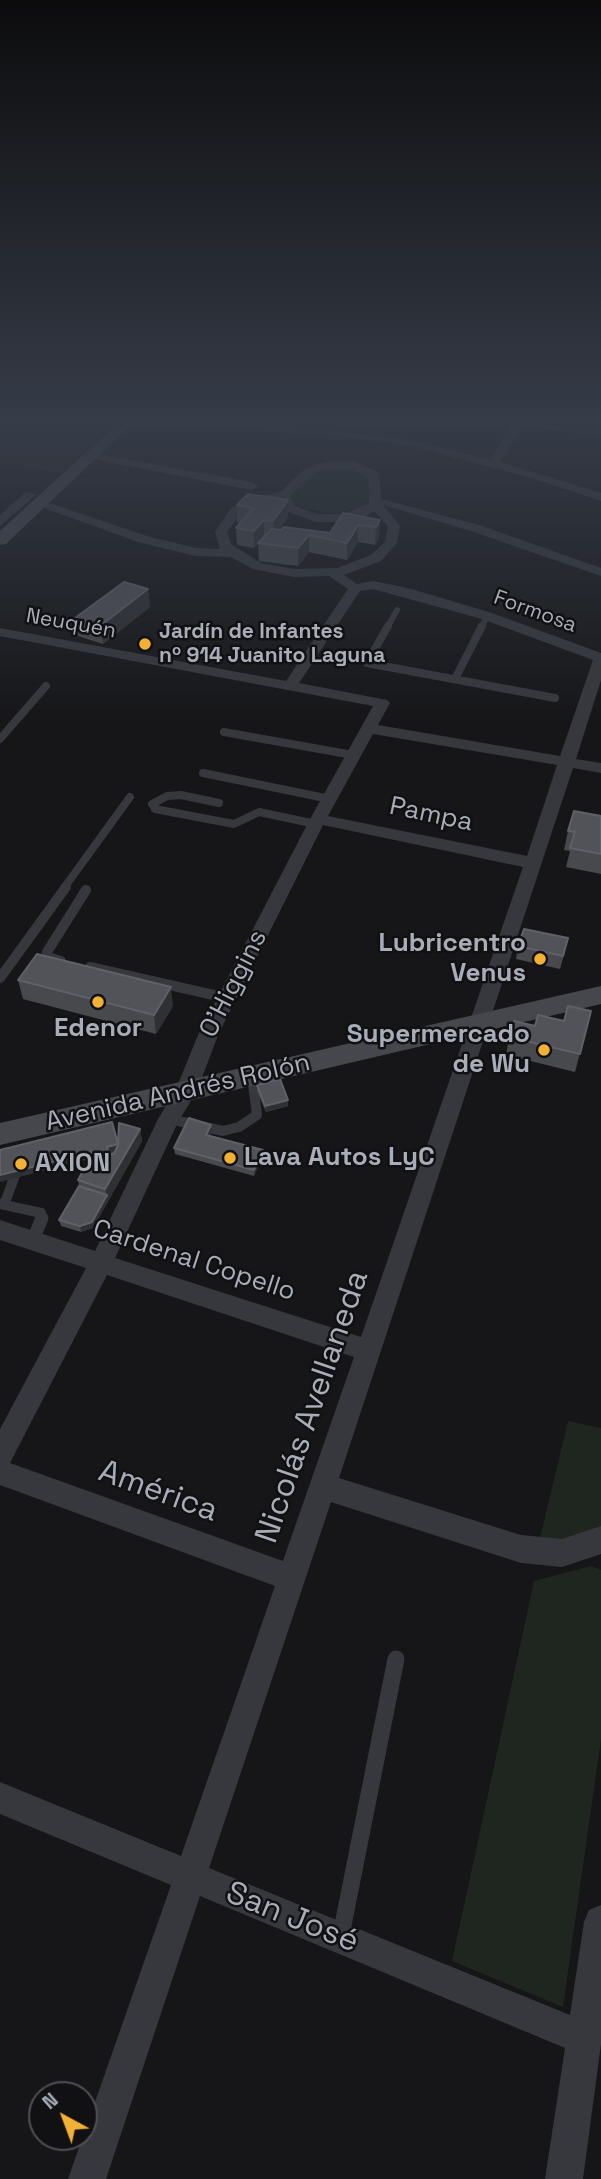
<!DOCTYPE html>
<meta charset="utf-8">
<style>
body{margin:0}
#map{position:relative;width:601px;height:2179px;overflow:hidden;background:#161618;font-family:"Space Grotesk",sans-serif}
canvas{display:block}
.north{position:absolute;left:28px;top:2081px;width:70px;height:70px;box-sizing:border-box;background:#111113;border:2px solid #4d4f55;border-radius:50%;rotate:319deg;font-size:19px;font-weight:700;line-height:28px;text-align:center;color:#a8adb8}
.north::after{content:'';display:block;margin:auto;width:24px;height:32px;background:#f2b134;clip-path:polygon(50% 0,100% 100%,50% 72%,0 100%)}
</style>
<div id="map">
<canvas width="601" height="2179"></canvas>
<div class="north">N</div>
</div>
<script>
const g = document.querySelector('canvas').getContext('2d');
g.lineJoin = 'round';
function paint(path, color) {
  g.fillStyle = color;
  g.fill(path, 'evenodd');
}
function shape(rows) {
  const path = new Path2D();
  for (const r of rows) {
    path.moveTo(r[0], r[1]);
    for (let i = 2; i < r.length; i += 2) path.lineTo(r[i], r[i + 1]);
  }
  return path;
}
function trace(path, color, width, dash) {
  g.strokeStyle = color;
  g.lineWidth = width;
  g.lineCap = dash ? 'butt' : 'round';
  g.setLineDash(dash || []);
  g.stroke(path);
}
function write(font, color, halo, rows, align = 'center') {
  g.font = font + ' "Space Grotesk",sans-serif';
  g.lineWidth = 5;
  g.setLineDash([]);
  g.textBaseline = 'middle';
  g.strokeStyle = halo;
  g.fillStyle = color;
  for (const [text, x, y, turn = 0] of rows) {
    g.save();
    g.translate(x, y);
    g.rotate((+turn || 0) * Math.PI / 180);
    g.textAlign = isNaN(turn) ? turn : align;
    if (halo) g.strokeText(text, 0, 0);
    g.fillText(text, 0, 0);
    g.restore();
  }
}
paint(shape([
 [0,423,115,423,60,473,0,463]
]), '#222225');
paint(shape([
 [351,467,369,474,369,501,362,506,340,513,326,513,300,507,289,500,290,491,315,473,332,468],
 [568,1421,601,1428,601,1529,575,1540,540,1538],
 [591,1566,601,1570,601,1739,563,2007,452,1961,534,1581]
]), '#1e261f');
trace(shape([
 [387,628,397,610],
 [481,628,487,616]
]), '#37383d', 6);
trace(shape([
 [388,626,367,663,555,698],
 [455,679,482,626],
 [224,732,353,755],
 [0,739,46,686],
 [203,773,330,799],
 [219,803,181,795,167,796,152,804,155,809,234,824,259,812,316,824],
 [64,888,130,797]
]), '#37383d', 8);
trace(shape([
 [61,961,48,957,47,952,86,890],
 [90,967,227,998],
 [0,978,66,887],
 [169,1119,223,1131,239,1127,257,1115,252,1076],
 [0,1204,41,1213,42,1220],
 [4,1205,14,1178]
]), '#37383d', 10);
trace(shape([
 [33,1240,42,1218]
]), '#37383d', 13);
trace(shape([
 [341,1935,396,1659]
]), '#37383d', 17);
paint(shape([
 [204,423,244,423,378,435,421,442,490,460,512,423,601,430,601,436,523,427,500,462,601,493,601,501,538,480,420,448,378,441,210,426,204,423],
 [91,453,252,482,258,486,252,490,87,458,85,456,91,453],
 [354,461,379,473,381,499,479,525,601,568,601,576,471,531,383,505,400,526,397,543,381,561,344,575,357,584,373,581,408,588,492,613,601,653,601,680,576,759,601,763,601,773,573,768,339,1478,521,1535,562,1539,601,1526,601,1554,562,1567,521,1563,331,1502,209,1868,570,2015,584,1922,589,1910,601,1905,601,2044,583,2179,545,2179,565,2048,200,1896,106,2179,68,2179,171,1885,0,1814,0,1782,181,1856,275,1586,0,1485,0,1429,86,1268,0,1240,0,1220,95,1251,158,1119,176,1089,198,1035,310,819,373,706,0,636,0,628,286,681,348,589,329,576,294,577,253,569,231,557,196,556,141,543,33,504,43,501,150,537,196,548,220,549,215,532,231,508,252,498,280,492,306,468,324,462,354,461],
 [325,469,352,469,369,478,369,503,345,514,318,514,295,506,290,496,314,474,325,469],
 [280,500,286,511,316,522,345,522,363,518,374,511,388,526,385,542,371,555,337,568,294,569,261,563,231,544,227,532,240,514,260,504,280,500],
 [373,589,482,619,593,660,560,756,378,725,390,703,387,700,299,683,360,591,373,589],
 [373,734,557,765,527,856,328,816,373,734],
 [323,825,523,867,361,1337,115,1258,178,1122,197,1091,218,1035,323,825],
 [107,1275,354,1357,283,1561,10,1463,107,1275],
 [26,492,36,495,0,526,0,515,26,492]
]), '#37383d');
paint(shape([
 [118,423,133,423,6,544,0,545,0,531,118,423],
 [601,986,601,1004,0,1145,0,1123,601,986]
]), '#45474d');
paint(shape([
 [288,500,288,517,279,530,330,533,343,513,380,520,379,538,375,545,358,542,347,560,309,552,298,566,259,561,258,544,254,548,237,545,236,528,240,523,237,522,237,505],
 [148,589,150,607,103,644,78,636,75,618],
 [601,816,601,874,566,867,570,851,564,850,568,831],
 [518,946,565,951,560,969,516,959],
 [18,980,173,1006,156,1034,23,999],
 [591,1011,575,1072,506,1055,509,1037,535,1026,564,1021],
 [257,1085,288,1106,266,1112,257,1091],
 [140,1129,142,1141,93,1228,81,1232,61,1226,59,1220,79,1186,78,1180,118,1144],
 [212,1131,210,1135,263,1156,254,1176,175,1154,174,1148]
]), '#47494d');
paint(shape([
 [288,500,288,517,274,538,273,521],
 [264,520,264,537,254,548,254,531],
 [380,520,379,538,375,545,376,527],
 [358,525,358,542,347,560,347,543],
 [309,535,309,552,298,566,298,548],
 [148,589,150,607,103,644,100,626],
 [171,987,173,1006,156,1034,154,1015],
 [288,1100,288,1106,266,1112,265,1106],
 [211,1125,212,1131,207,1141,206,1135],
 [140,1129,142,1141,108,1201,105,1189],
 [118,1144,120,1150,108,1153,107,1147],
 [263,1150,263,1156,254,1176,254,1170],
 [92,1152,93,1158,0,1182,0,1175],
 [107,1195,108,1201,93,1228,81,1232,80,1226]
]), '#2f3033');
const building = shape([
 [248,494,288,500,273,521,264,520,254,531,236,528,253,508,237,505,248,494],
 [343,513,380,520,376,527,358,525,347,543,309,535,298,548,258,543,272,529,281,530,284,527,330,533,343,513],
 [124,582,148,589,100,626,75,618,124,582],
 [574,811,601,816,601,854,570,848,575,832,568,831,574,811],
 [524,929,568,938,563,956,518,946,524,929],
 [37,954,171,987,154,1015,18,980,37,954],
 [568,1006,591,1011,580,1054,509,1037,514,1021,535,1026,538,1015,564,1021,568,1006],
 [280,1079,288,1100,265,1106,257,1085,280,1079],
 [189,1118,211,1125,206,1135,263,1150,254,1170,174,1148,189,1118],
 [112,1122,118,1144,107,1147,109,1155,93,1159,92,1152,0,1175,0,1150,112,1122],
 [119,1123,140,1129,105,1189,78,1180,89,1160,114,1154,118,1145,119,1123],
 [79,1186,107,1195,92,1222,80,1226,59,1220,79,1186]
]);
paint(building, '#525359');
trace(building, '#5f6168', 2);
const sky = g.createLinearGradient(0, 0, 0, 728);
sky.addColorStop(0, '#0c0c0d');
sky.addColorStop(0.58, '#363c48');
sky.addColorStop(1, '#363c4800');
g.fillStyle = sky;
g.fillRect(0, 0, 601, 728);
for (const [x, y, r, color] of [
 [145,644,7,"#f2b134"],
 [540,959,7,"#f2b134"],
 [98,1002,7,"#f2b134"],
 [544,1050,7,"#f2b134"],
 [230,1158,7,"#f2b134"],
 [21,1164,7,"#f2b134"]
]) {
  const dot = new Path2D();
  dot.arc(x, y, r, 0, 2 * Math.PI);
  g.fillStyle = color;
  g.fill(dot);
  trace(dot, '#111113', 2.5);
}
write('21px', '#a8adb8', '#111113', [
 ["Formosa",535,612,20],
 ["Neuquén",71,624,10]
]);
write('bold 21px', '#a8adb8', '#111113', [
 ["Jardín de Infantes",159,632],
 ["nº 914 Juanito Laguna",159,656]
], 'left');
write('26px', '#a8adb8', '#111113', [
 ["Pampa",431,815,12],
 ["O'Higgins",234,984,-63],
 ["Avenida Andrés Rolón",178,1093,-13],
 ["Cardenal Copello",194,1261,18]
]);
write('bold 26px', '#a8adb8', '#111113', [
 ["Lubricentro",526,944],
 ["Venus",526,974],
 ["Edenor",98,1029,"center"],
 ["Supermercado",530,1035],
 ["de Wu",530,1065],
 ["Lava Autos LyC",244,1158,"left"],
 ["AXION",35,1164,"left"]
], 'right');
write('32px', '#a8adb8', '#111113', [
 ["Nicolás Avellaneda",313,1407,-71],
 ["América",158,1492,20],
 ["San José",292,1918,22]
]);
</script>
